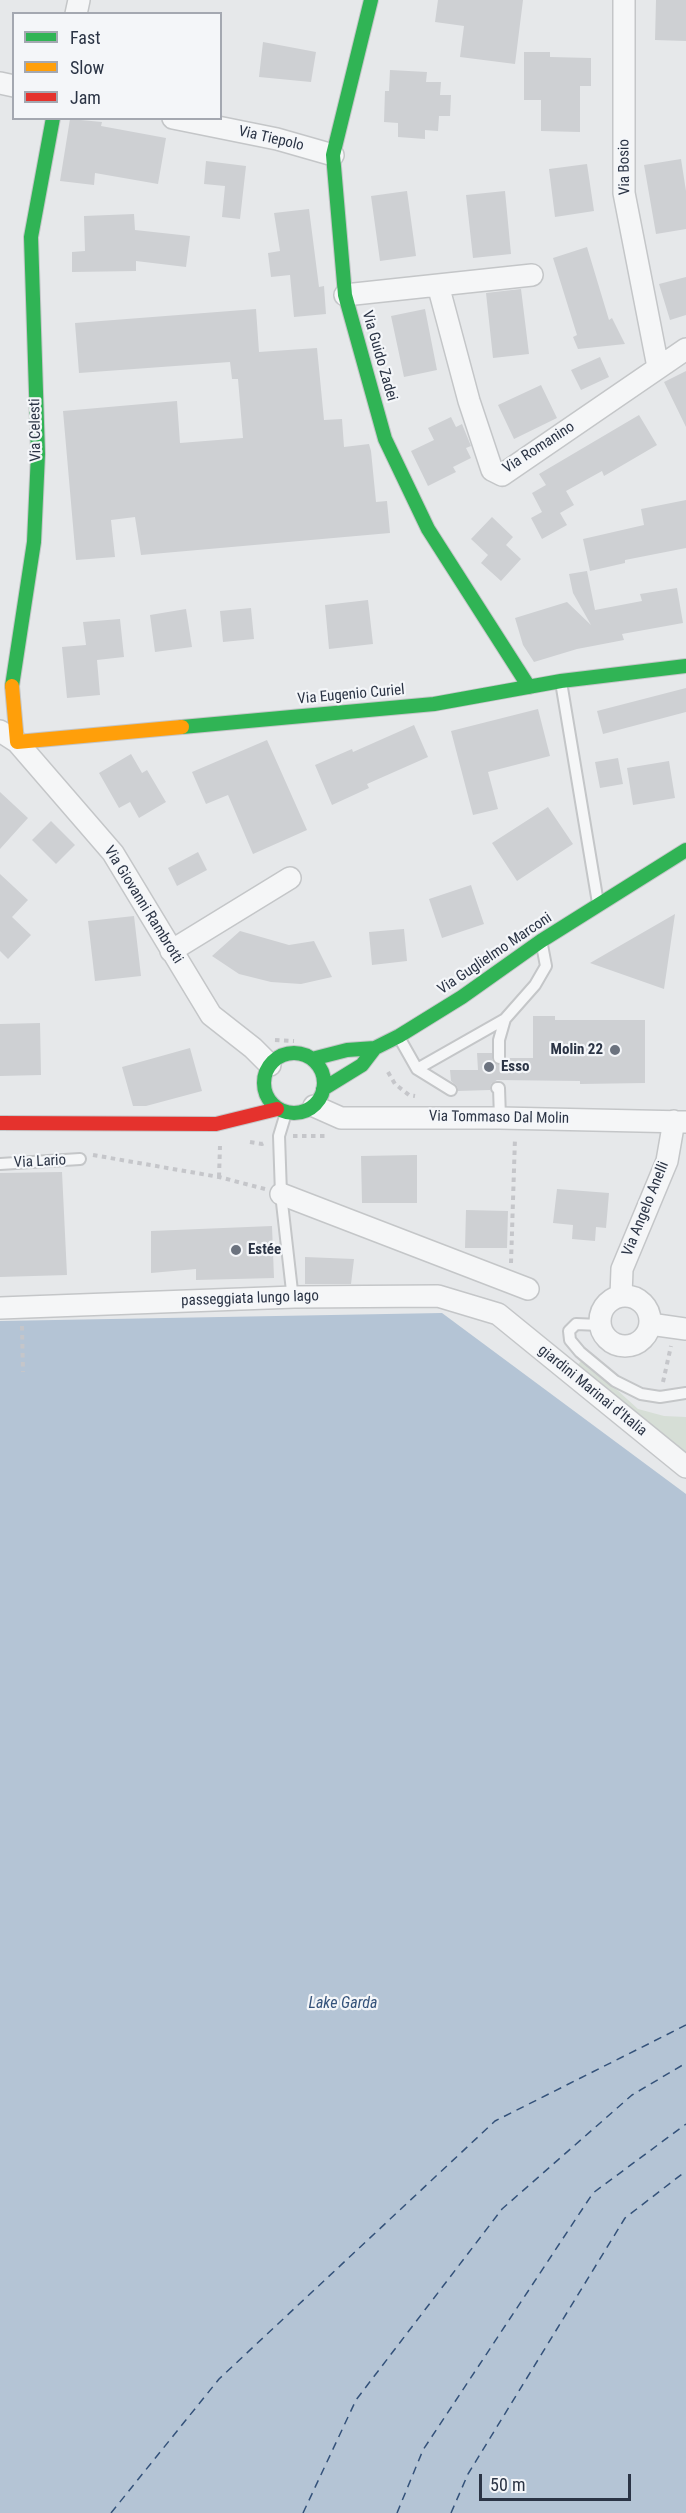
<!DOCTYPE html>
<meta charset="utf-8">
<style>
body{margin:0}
#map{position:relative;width:686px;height:2513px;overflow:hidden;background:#e6e8ea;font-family:"Roboto Condensed",sans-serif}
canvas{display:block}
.legend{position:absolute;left:12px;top:12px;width:210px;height:108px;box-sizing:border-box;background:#f4f6f9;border:2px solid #a4a8b1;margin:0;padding:8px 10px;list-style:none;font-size:18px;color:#2b3445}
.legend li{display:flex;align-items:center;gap:12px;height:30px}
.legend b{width:30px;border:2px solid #a4a8b1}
.scale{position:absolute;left:479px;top:2474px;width:152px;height:27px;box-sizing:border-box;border:3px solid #2b3445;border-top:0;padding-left:8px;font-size:18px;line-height:21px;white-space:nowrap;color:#2b3445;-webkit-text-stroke:4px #f4f6f9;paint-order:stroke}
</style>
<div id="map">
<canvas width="686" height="2513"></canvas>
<ul class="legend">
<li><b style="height:8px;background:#30b455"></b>Fast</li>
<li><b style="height:8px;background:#ff9f0a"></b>Slow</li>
<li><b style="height:8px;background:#e5322d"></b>Jam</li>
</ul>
<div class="scale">50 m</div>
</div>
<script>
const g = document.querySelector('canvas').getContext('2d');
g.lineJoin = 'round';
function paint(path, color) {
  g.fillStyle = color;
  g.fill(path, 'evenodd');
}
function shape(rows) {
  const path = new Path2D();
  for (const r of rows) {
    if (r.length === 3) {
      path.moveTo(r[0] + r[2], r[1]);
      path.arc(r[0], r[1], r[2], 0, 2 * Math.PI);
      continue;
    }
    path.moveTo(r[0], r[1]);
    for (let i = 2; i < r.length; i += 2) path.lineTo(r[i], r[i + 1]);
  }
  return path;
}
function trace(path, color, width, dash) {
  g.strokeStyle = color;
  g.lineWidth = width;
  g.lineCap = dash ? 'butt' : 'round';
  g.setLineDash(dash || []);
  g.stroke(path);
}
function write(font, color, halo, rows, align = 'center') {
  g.font = font + ' "Roboto Condensed",sans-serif';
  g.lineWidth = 4.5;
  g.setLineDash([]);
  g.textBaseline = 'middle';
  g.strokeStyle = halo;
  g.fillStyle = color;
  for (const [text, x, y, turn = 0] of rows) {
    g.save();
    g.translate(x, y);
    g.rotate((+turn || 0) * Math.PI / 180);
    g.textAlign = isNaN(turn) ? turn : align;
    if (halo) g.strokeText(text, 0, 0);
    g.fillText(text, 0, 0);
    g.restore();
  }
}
paint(shape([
 [583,1359,638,1409,664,1416,686,1417,686,1463,572,1371]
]), '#d6ded6');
paint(shape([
 [442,1313,686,1494,686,2513,0,2513,0,1321]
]), '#b4c4d5');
trace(shape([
 [111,2513,219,2379,495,2121,686,2025],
 [303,2513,356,2400,502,2209,632,2095,686,2063],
 [397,2513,423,2450,593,2193,686,2124],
 [451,2513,468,2474,625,2218,686,2171]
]), '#34527a', 1.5, [8, 6]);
paint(shape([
 [438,0,523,0,515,64,460,57,464,26,435,22],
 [656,0,686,0,686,41,655,40],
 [263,42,316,52,311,82,259,77],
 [524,52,550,52,550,57,591,58,591,86,580,86,580,132,541,131,541,100,524,100],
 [390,70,427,72,426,82,441,82,440,95,451,95,450,116,439,116,438,131,425,130,425,139,398,137,398,123,384,122,385,91,389,91],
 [70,119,102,122,101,126,166,138,158,184,95,173,94,185,60,181],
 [681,159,686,191,686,229,656,234,644,165],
 [206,161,246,166,240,219,222,217,225,186,204,184],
 [587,164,594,211,555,217,549,169],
 [407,191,416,256,380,261,371,196],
 [505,191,511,254,473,258,466,195],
 [309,209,319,287,324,286,326,314,294,317,290,275,271,277,268,253,280,251,274,213],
 [134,214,135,230,190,236,186,267,136,261,136,271,72,272,72,252,85,251,84,216],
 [587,247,609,320,612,318,625,344,578,349,573,337,577,335,553,258],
 [686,277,686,315,670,320,659,284],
 [521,289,529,354,493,358,486,293],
 [256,309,259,352,317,348,324,420,342,419,344,447,369,444,371,451,376,502,387,501,390,533,141,555,135,517,111,520,115,557,76,560,63,411,177,401,180,443,243,438,238,379,232,379,230,362,79,373,75,323],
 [425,309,437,370,404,377,391,316],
 [600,357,609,377,581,390,571,370],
 [686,371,686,427,664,382],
 [541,385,557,418,514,439,498,405],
 [639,415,657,445,604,476,602,471,566,491,574,505,560,513,567,525,542,539,531,518,542,512,532,493,546,485,539,474],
 [451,417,456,427,462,424,471,446,466,448,471,458,453,467,456,472,428,486,411,451,434,440,428,428],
 [686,500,686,548,625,560,625,563,590,571,583,539,644,525,641,509],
 [492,517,513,537,506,545,521,559,501,581,481,563,488,555,471,539],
 [587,571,595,610,642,601,640,594,677,588,683,623,622,634,624,640,577,649,534,662,523,645,515,618,567,602,591,625,573,593,569,574],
 [368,600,373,644,329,649,325,605],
 [251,608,254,639,223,642,220,611],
 [186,609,192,647,155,652,150,615],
 [120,619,124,657,97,660,100,695,67,698,62,647,86,645,83,622],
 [686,688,686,712,603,734,597,711],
 [538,709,550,756,488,772,498,809,473,815,451,731],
 [414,725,428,757,367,784,369,788,332,805,315,765,352,749,353,752],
 [267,740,307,830,253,854,228,795,206,804,192,772],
 [131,754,142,773,147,770,166,802,139,818,130,802,119,808,99,773],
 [618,758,623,784,600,788,595,762],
 [669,761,675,798,633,805,627,768],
 [0,792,28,818,0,849],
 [548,807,573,844,517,881,492,843],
 [51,821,75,845,56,864,32,840],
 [198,852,207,870,177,886,168,868],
 [0,874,28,900,12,917,31,935,8,959,0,951],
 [471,885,484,924,442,938,429,899],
 [675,914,664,989,590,963],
 [134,916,141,976,95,981,88,921],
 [404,929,407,961,372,965,369,932],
 [240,931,289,945,314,941,332,977,301,984,271,982,239,974,212,956],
 [533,1016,555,1016,555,1020,645,1020,645,1083,580,1084,580,1081,497,1080,491,1084,490,1090,458,1091,457,1086,451,1081,450,1070,478,1070,477,1053,492,1053,492,1061,498,1065,503,1064,506,1058,533,1058],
 [40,1023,41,1075,0,1076,0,1024],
 [190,1048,202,1091,146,1106,133,1106,122,1067],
 [417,1155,417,1203,362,1203,361,1156],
 [62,1172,67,1275,0,1277,0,1173],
 [557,1189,609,1193,606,1228,596,1227,595,1241,572,1239,573,1225,553,1223],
 [466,1210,508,1211,507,1248,465,1248],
 [272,1226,274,1278,196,1280,196,1269,151,1273,151,1231],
 [305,1257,354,1259,351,1284,305,1284]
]), '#ced0d3');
const lane = shape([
 [561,682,598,903],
 [400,1039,417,1069,451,1090],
 [499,1058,499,1040,505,1019,535,985,546,966,542,945],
 [417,1069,505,1019],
 [497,1088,499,1088,500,1118],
 [286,1113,279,1136,281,1194,292,1291],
 [0,1164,80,1159],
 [600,1325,576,1324,569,1331,570,1340,580,1352,615,1381,641,1394,660,1397,686,1393]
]);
const street = shape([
 [624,0,624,193,658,367],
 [76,14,79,0],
 [0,83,14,86],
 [173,118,277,139,333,155],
 [438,285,469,401,492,470,502,475,686,349],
 [345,295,532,275],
 [0,731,17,742,113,853,211,1015,253,1048,270,1065],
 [171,951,290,878],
 [314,1106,341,1118,500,1118,686,1122],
 [281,1194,528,1289],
 [625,1321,25],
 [621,1296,622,1269,667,1161,674,1121],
 [0,1308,294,1297,438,1296,498,1314,686,1467],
 [650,1324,686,1329]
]);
const fast = shape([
 [371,0,333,155,345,295,385,439,428,529,529,687],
 [12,686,34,542,38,454,31,237,53,118],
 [182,727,434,704,561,681,686,666],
 [294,1083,30],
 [312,1059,347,1050,375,1048,399,1036,462,997,541,941,686,850],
 [323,1089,362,1065,375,1048]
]);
const slow = shape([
 [12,686,17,742,182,727]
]);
const jam = shape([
 [0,1123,216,1124,277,1109]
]);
trace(lane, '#c4c6c8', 14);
trace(street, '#c4c6c8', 24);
trace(fast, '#c4c6c8', 16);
trace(slow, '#c4c6c8', 16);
trace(jam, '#c4c6c8', 16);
trace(shape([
 [275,1040,294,1041],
 [388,1072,395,1084,409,1095,415,1096],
 [293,1136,328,1136],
 [250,1142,262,1144,266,1142],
 [93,1155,219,1177,265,1189],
 [219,1177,220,1146],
 [511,1263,515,1138],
 [22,1326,23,1372],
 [663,1382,671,1346]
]), '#c5c6ca', 4, [4.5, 4.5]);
trace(lane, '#f5f6f7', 10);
trace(street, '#f5f6f7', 21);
trace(fast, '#30b455', 14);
trace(slow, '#ff9f0a', 14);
trace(jam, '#e5322d', 14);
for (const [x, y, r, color] of [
 [615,1050,6,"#6c737f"],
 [489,1067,6,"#6c737f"],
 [236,1250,6,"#6c737f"]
]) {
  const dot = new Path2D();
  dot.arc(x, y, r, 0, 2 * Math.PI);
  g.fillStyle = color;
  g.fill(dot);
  trace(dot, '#f4f6f9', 2);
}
write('15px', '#2b3445', '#f4f6f9', [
 ["Via Tiepolo",271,139,13],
 ["Via Bosio",625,167,-91],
 ["Via Guido Zadei",379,356,74],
 ["Via Celesti",36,430,-91],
 ["Via Romanino",539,448,-33],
 ["Via Eugenio Curiel",351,695,-5],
 ["Via Giovanni Rambrotti",143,905,58],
 ["Via Guglielmo Marconi",495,954,-34],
 ["Via Tommaso Dal Molin",499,1118,1],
 ["Via Lario",40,1162,-3],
 ["Via Angelo Anelli",646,1209,-68],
 ["passeggiata lungo lago",250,1299,-2],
 ["giardini Marinai d'Italia",592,1391,39]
]);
write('bold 15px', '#2b3445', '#f4f6f9', [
 ["Molin 22",603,1050,"right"],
 ["Esso",501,1067],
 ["Estée",248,1250]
], 'left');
write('italic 16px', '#34527a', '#f4f6f9', [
 ["Lake Garda",343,2004]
]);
</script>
